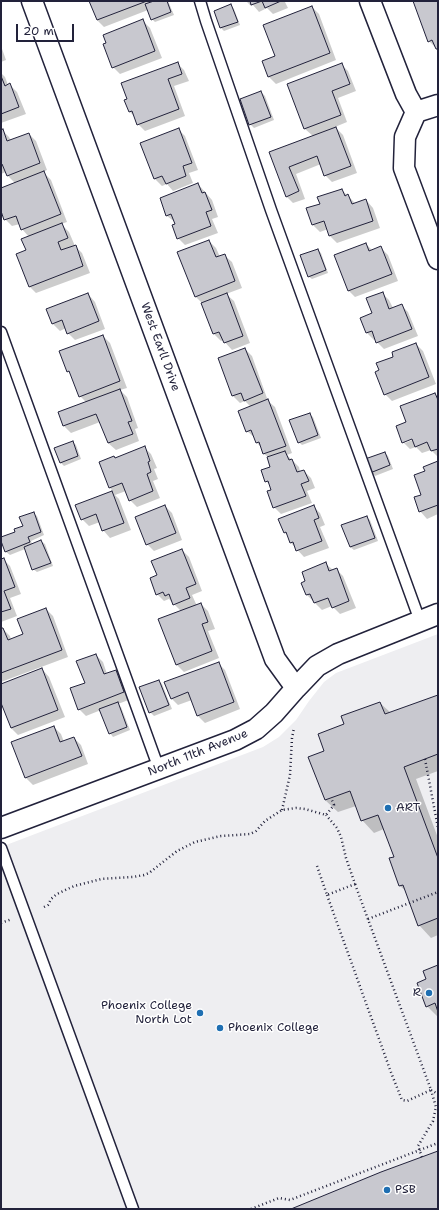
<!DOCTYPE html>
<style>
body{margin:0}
#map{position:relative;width:439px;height:1210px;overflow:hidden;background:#fff;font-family:"Shantell Sans",sans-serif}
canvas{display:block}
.frame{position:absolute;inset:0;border:2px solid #22223b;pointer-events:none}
.scale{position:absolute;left:16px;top:24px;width:58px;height:18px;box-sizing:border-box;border:2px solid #22223b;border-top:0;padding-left:5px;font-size:12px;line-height:14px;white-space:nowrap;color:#22223b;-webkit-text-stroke:3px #fff;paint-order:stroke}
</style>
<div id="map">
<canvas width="439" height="1210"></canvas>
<div class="frame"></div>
<div class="scale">20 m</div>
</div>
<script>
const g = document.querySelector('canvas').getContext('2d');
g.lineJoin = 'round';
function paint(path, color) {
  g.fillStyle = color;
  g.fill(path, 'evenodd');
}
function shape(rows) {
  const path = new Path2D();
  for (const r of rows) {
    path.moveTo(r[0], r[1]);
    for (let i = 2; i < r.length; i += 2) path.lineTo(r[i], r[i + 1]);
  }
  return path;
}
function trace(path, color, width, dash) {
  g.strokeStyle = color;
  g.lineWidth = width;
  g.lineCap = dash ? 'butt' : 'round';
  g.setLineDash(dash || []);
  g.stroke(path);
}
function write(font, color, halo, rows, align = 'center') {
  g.font = font + ' "Shantell Sans",sans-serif';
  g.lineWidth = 3;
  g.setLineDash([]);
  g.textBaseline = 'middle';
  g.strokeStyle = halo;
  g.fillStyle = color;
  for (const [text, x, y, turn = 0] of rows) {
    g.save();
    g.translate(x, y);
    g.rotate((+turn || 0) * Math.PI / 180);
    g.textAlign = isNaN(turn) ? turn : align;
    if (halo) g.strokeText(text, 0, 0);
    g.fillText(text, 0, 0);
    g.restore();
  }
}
paint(shape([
 [438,634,438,1209,1,1209,1,847,263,747,279,737,296,720,309,701,324,682,336,673]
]), '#eeeef1');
paint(shape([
 [90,1,153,1,153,2,157,1,168,1,174,15,155,22,152,19,148,10,104,27,97,20],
 [246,1,288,1,285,2,288,8,273,14,267,8,259,12,253,5,251,6],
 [414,1,438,1,438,50,429,41],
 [231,5,234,9,240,25,224,31,221,28,215,11],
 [312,7,319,14,336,60,276,84,269,77,263,62,277,56],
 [143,21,150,28,162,58,120,74,113,67],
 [1,46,6,60,1,62],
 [177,63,184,70,189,81,174,86,185,116,145,131,138,124,136,118,130,112,125,101],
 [341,64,348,71,356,91,338,98,347,122,335,127,343,135,357,173,332,182,325,175,321,164,296,174,305,199,293,203,286,196,270,153,313,136,305,129,288,84],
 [1,73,5,77,8,85,10,85,17,92,26,114,1,123],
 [261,92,265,96,274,120,254,128,250,124],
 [178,129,185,136,198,170,189,173,193,183,173,191,167,184,162,186,155,179],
 [2,130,9,137,11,141,29,134,36,141,47,170,43,172,51,180,67,222,61,224,69,232,75,246,82,253,90,273,36,293,29,286,27,251,29,237,22,229,20,224,12,226,5,219,1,209,1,189,16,184,8,176,6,172,1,174,1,131],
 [198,184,212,200,218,217,212,219,218,233,185,245,178,238,175,222,167,216,161,199],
 [342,190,356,204,366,200,373,208,380,228,337,243,330,236,328,229,320,232,313,225,321,204],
 [209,241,216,248,220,257,224,255,232,262,242,288,226,294,234,301,250,343,232,350,223,340,221,341,214,334,202,303,195,296],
 [366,244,373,251,381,248,388,255,398,281,355,297,348,290],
 [318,250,321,253,328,273,312,279,308,276],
 [382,293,389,300,393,308,401,305,408,312,418,336,384,349,377,342,376,339,374,340,367,333,362,318,373,314],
 [88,294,95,302,105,329,75,340,68,333,66,328,60,331,53,324],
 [103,336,110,343,127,388,120,390,127,397,138,428,135,429,139,441,116,450,108,443,100,422,71,433,64,426,59,413,87,403,80,396,72,376,68,371],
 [416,344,423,351,436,384,392,401,385,394,380,371,395,357],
 [245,349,252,356,268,401,275,407,292,453,287,455,299,467,300,472,304,471,311,478,315,488,307,491,312,503,281,514,274,507,273,491,271,486,266,481,272,468,268,457,264,454,262,448,257,443,255,438,247,431,251,407,245,401,240,403,233,396],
 [435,394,438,397,438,457,431,450,422,453,416,447,410,449,403,442,408,422],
 [416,437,417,438,405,443,405,441],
 [309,414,313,417,321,438,302,445,299,442],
 [73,442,76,445,81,459,64,466,60,462],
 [144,447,151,454,157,468,154,469,158,479,153,481,160,498,137,507,130,500,126,491,115,495,119,499,131,530,110,538,103,530,100,522,89,526,82,519,76,506,113,491,110,488,115,459],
 [385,453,388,456,393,469,375,476,371,472],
 [438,462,438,514,427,519,420,511,426,472],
 [165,506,172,513,182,540,154,551,147,544],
 [313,506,320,513,325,525,320,527,329,548,304,557,291,543,288,536,284,532],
 [33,513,37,516,44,535,31,541,32,544,41,541,45,544,53,566,37,572,33,569,25,549,10,555,6,552,1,538,16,532,24,526],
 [366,517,370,520,378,541,354,550,350,547,342,526],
 [182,550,189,557,202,591,192,595,197,606,201,604,208,611,215,629,208,631,219,658,184,672,177,665,182,612,169,599,164,601,157,594,158,576],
 [3,559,10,566,21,594,10,598,17,616,1,622,1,560],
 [326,564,333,570,336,569,343,576,356,608,340,614,332,606,322,610,307,595,307,582],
 [46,609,53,616,68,657,1,682,1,629,3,629,10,636,11,640,24,635],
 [96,655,103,662,107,674,116,671,123,678,131,699,118,704,121,707,130,730,113,737,110,733,101,710,86,716,79,709],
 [218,663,225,670,240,709,205,723,198,716,192,700,178,705,171,698],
 [42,669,49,677,65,717,18,735,11,728,1,701,1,685],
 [159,681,162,684,172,709,154,716,150,712],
 [438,696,438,771,416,779,438,838,438,935,431,938,419,925,407,892,400,886,390,859,395,858,384,829,374,833,362,820,356,806,338,812,325,800,325,751,345,725,380,703,391,713],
 [54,727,61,734,64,742,74,738,81,745,88,764,33,785,26,778,12,743],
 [438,966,438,1017,427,1006,427,980]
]), '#0003');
const building = shape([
 [89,1,147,1,97,20,89,1],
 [154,1,167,1,171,12,151,20,145,4,154,1],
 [250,1,262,1,251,5,250,1],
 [262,1,281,1,265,8,262,1],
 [413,1,438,1,438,49,436,49,432,40,428,42,413,1],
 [231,4,238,22,220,28,214,11,231,4],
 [312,6,330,53,268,77,262,61,275,56,263,25,312,6],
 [143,19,155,51,112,68,103,44,106,43,103,35,143,19],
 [178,62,182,74,168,79,179,109,137,125,132,111,129,112,124,100,127,99,121,83,178,62],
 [342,63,350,84,332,91,341,115,304,129,287,84,342,63],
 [1,76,5,86,10,83,19,107,1,114,1,76],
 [261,91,271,117,249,125,240,99,261,91],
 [336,127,351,166,324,176,317,156,289,167,299,191,286,197,269,152,336,127],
 [179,128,192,163,183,166,186,176,166,184,162,176,154,179,140,143,179,128],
 [3,129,7,141,29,133,40,163,7,176,2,164,1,165,1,130,3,129],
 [44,171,61,214,21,230,16,216,4,220,1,211,1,188,44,171],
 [198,183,202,193,205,192,212,210,206,212,211,226,177,239,172,225,175,224,171,214,166,216,160,198,198,183],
 [342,189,345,196,348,194,352,204,366,199,373,221,329,236,324,221,312,225,306,208,320,204,317,197,342,189],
 [62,223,68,238,58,242,61,250,76,245,83,266,29,287,16,254,26,250,21,239,62,223],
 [209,240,216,257,225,254,235,281,195,297,177,252,209,240],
 [366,243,369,251,381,246,392,274,348,291,334,255,366,243],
 [318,249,326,270,308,277,300,255,318,249],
 [383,292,389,309,402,304,412,329,376,343,372,331,366,333,360,318,372,313,366,298,383,292],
 [88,293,99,321,67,334,62,320,52,324,46,309,88,293],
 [227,293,243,336,224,343,219,332,213,334,201,303,227,293],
 [103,335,120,381,79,397,69,371,67,372,59,351,103,335],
 [416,343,429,377,384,395,375,372,379,370,376,363,393,357,392,352,416,343],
 [245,348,263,393,244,401,241,393,232,396,218,358,245,348],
 [120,389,132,421,128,422,133,434,108,443,96,414,63,426,58,412,120,389],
 [435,393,438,400,438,449,431,451,427,442,415,447,412,439,402,443,396,426,406,422,400,406,435,393],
 [268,399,286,446,263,454,259,442,256,443,251,430,246,432,238,411,268,399],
 [310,413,318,435,298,443,289,420,310,413],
 [73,441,78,456,60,463,54,448,73,441],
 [145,446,150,461,148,462,151,472,147,474,153,491,129,501,122,483,109,488,99,462,114,456,115,458,145,446],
 [285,451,289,460,292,459,297,472,304,470,309,481,301,484,306,496,273,508,267,491,271,490,268,481,265,482,261,470,270,467,267,457,285,451],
 [385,452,390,465,370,473,365,459,385,452],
 [438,461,438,505,419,512,414,497,421,495,414,475,425,471,423,467,438,461],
 [112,491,124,523,102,531,96,514,81,520,75,505,112,491],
 [165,505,176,533,146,545,135,517,165,505],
 [314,505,319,518,314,520,322,541,296,551,293,542,290,543,286,532,284,533,278,519,314,505],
 [34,512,41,532,28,537,30,542,5,552,1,541,1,537,15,532,14,529,23,526,19,517,34,512],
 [367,516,375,538,350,547,341,525,367,516],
 [41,540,51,563,32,570,24,547,41,540],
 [182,549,196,584,186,588,190,598,173,605,169,594,165,596,163,592,156,595,150,578,157,575,151,561,182,549],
 [4,558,15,587,4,591,11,609,1,612,1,559,4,558],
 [326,562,329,571,337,568,349,601,332,608,328,598,314,603,310,594,306,595,301,583,305,581,302,572,326,562],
 [201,603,208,622,202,624,212,651,176,665,158,619,201,603],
 [46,608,62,650,1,673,1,628,3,628,8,640,23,634,17,619,46,608],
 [96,654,104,674,116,670,124,692,78,710,70,688,85,683,76,661,96,654],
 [219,662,234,702,197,716,188,692,171,699,164,682,219,662],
 [42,668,58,710,11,728,1,703,1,684,42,668],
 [159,680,169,705,149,713,139,687,159,680],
 [438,695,438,754,404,767,438,858,438,918,418,926,403,885,399,886,389,858,394,857,378,815,361,821,350,791,325,800,308,757,324,751,318,734,344,724,341,716,380,702,385,714,438,695],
 [118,702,127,727,109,734,99,709,118,702],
 [54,726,60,742,74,737,82,756,25,778,11,742,54,726],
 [438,965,438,1012,435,1003,426,1007,417,983,426,979,423,971,438,965],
 [438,1151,438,1209,291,1209,381,1172,438,1151]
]);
paint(building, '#c8c8cf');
trace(building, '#22223b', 1);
const lane = shape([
 [200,1,206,21,271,210,420,621],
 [1,332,159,769],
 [1,848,133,1209]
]);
const street = shape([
 [32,1,275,659,296,688],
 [370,1,406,94,416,112],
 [416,112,405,137,404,168,438,259],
 [416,112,438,105],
 [1,828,235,740,256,729,274,713,296,688,317,666,338,654,438,614]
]);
trace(lane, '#22223b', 13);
trace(street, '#22223b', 23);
trace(shape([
 [425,759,438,828],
 [282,810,290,775,292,738,294,728],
 [317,866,327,895,355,884,346,858,341,837,337,828,326,815],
 [327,895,392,1075,402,1100,407,1101,431,1090,355,884],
 [44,907,48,905,51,899,57,894,74,886,101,879,133,877,144,875,149,873,177,851,195,842,221,836,250,834,256,831,265,821,282,810,296,808,305,809,326,815,334,805,331,798],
 [368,919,438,892],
 [1,923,12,919],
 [431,1090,438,1094],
 [422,1157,418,1146,433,1121,436,1107,431,1090],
 [251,1209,279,1198,290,1200,438,1143]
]), '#22223b', 2.5, [1, 3]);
trace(lane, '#fff', 10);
trace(street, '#fff', 20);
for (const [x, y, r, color] of [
 [388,808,4,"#1f6fb2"],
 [429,993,4,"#1f6fb2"],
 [200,1013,4,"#1f6fb2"],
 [220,1028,4,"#1f6fb2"],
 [387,1190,4,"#1f6fb2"]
]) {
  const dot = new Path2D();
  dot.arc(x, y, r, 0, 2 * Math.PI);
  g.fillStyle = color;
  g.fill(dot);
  trace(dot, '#fff', 1.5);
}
write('12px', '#22223b', '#fff', [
 ["West Earll Drive",160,347,70],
 ["North 11th Avenue",198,753,-22]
]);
write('12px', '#22223b', '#fff', [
 ["ART",396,808],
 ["R",421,993,"right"],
 ["Phoenix College",192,1006,"right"],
 ["North Lot",192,1020,"right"],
 ["Phoenix College",228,1028],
 ["PSB",395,1190]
], 'left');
</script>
